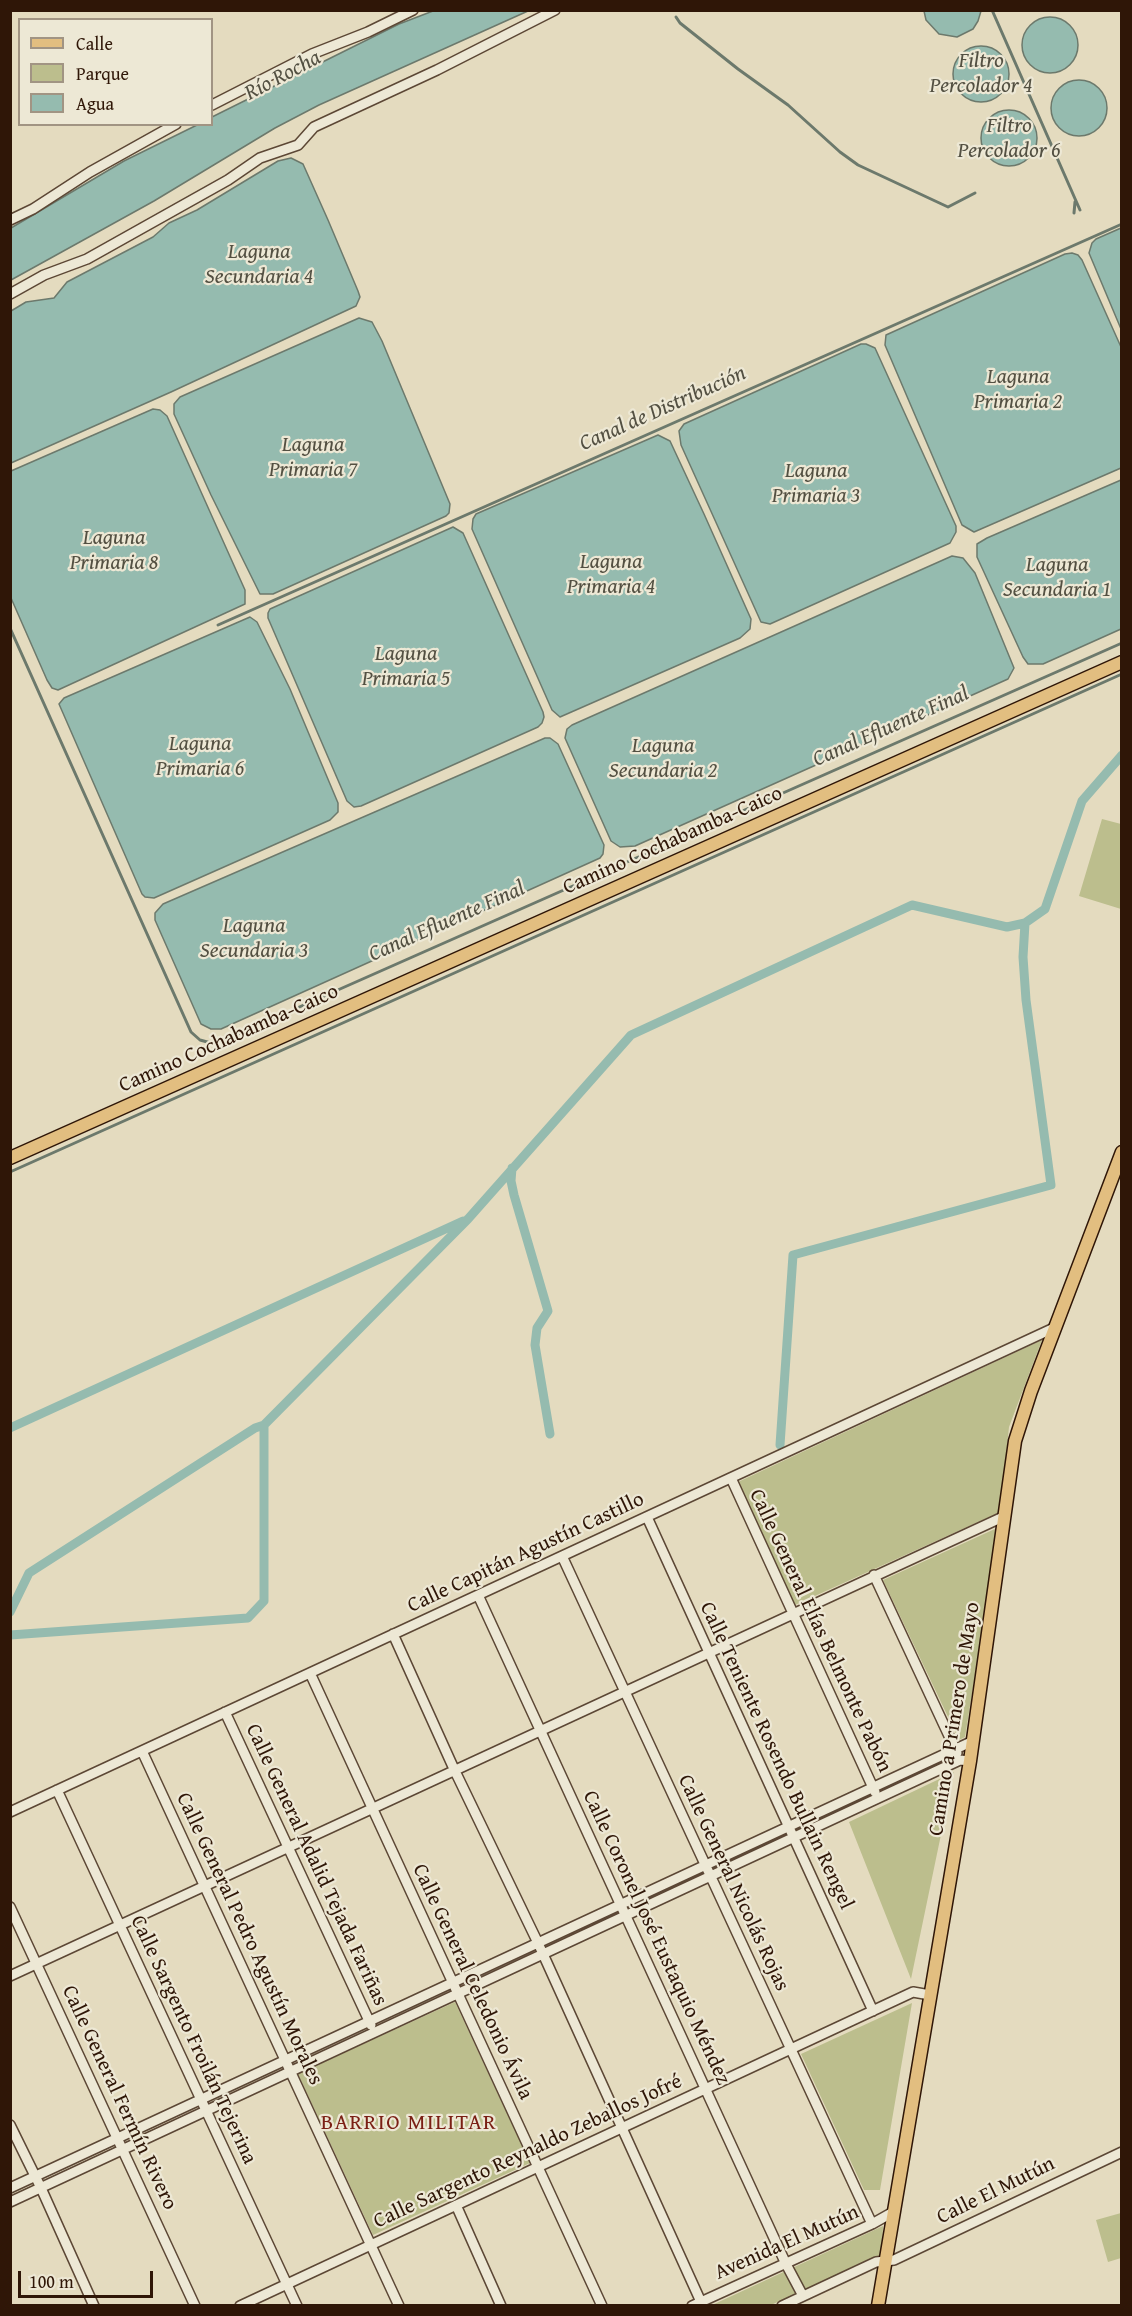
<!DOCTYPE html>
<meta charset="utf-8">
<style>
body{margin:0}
#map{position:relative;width:1132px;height:2316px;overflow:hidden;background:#e4dbbf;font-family:"Gentium Book Plus",serif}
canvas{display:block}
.frame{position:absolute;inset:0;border:12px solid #2f1607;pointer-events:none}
.legend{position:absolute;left:18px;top:18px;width:195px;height:108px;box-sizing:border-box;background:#ede8d5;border:2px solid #a19483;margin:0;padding:8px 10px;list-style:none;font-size:18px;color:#2f1607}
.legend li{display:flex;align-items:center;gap:12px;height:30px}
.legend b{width:30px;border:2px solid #a19483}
.scale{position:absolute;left:18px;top:2271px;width:135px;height:27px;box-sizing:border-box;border:3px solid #2f1607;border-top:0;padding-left:8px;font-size:18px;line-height:21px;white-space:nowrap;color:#2f1607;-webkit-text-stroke:4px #ede8d5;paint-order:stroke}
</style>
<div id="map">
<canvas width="1132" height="2316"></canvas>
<div class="frame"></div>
<ul class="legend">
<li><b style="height:8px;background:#e2be80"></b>Calle</li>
<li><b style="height:16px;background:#bcbe8d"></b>Parque</li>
<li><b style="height:16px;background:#95bbaf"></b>Agua</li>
</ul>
<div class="scale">100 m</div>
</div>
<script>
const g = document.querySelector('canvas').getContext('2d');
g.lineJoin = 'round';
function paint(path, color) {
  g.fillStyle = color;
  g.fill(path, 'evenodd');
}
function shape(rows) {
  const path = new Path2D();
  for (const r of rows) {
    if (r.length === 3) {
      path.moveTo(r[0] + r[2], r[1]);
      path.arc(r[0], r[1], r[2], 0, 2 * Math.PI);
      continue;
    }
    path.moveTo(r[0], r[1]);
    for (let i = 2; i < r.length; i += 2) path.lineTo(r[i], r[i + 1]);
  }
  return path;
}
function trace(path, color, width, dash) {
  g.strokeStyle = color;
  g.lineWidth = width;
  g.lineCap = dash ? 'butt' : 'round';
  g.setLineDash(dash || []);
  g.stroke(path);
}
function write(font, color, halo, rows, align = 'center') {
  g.font = font + ' "Gentium Book Plus",serif';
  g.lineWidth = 4.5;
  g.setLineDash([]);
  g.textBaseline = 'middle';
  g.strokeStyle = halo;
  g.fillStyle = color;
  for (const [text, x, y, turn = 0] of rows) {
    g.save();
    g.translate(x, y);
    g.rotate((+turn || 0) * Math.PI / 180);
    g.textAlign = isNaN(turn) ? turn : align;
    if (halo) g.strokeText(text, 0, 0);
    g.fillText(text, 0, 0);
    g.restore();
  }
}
paint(shape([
 [1102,819,1121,824,1121,909,1079,896],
 [1042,1340,1009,1427,1000,1512,795,1605,738,1482],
 [997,1528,980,1641,983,1648,979,1650,965,1737,959,1740,883,1580],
 [954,1772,911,1979,849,1822],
 [455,2002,530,2163,373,2235,298,2074],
 [912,2003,880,2190,864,2190,801,2054],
 [1121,2213,1121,2258,1108,2262,1096,2220],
 [883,2226,882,2255,771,2305,710,2306]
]), '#bcbe8d');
const water = shape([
 [433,11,528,11,319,105,275,128,154,201,11,280,11,228,124,161,197,125,212,124,212,117,399,24,433,11],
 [981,11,978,21,973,29,957,37,939,34,926,20,924,11,981,11],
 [1050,45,28],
 [981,74,28],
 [1079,108,28],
 [1009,138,28],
 [291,158,303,164,328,220,358,291,360,297,356,306,171,392,11,463,11,311,26,302,54,298,67,282,153,237,169,223,197,210,278,161,291,158],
 [1121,228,1121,329,1089,253,1092,243,1096,239,1121,228],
 [1072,253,1078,255,1082,260,1121,347,1121,468,974,532,962,525,885,345,886,335,1065,254,1072,253],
 [359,318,372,322,382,341,450,504,449,513,446,516,273,594,260,594,211,495,174,414,174,404,180,397,359,318],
 [861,344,866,344,875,348,956,526,956,532,950,543,770,624,761,622,681,445,679,431,684,424,861,344],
 [153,409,160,410,167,416,245,590,245,604,58,690,52,688,47,680,11,598,11,471,153,409],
 [658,435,670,441,704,514,751,619,750,629,740,638,560,717,552,710,472,529,473,519,476,514,658,435],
 [1121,480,1121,629,1043,664,1028,664,1023,657,977,557,977,544,987,538,1121,480],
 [453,527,463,533,543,712,544,717,542,723,538,727,482,752,361,806,354,807,347,801,268,618,268,613,270,609,453,527],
 [952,556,963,558,975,573,1014,668,1008,679,635,846,620,847,611,841,565,738,567,729,572,725,952,556],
 [250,617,257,622,290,689,338,803,338,812,330,820,154,898,145,897,142,894,59,704,64,698,250,617],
 [545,738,550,738,558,744,604,845,603,854,600,858,221,1029,211,1029,201,1024,155,920,155,913,163,904,545,738]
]);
paint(water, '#95bbaf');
trace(water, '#6c796c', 1.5);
trace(shape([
 [992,10,1080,210],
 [676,17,680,23,738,69,788,105,840,152,858,165,948,207,975,193],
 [1074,213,1075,202],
 [218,625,1122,224],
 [10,628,191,1032,200,1040,211,1043,218,1043,1122,643],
 [10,1172,1122,674]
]), '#6c796c', 3);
trace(shape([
 [512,1168,511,1181,514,1195,548,1311,537,1328,535,1345,550,1434],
 [10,1428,463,1221],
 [780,1445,793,1255,1051,1185,1026,1000,1023,957,1025,923],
 [10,1612,29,1573,255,1428,264,1425,468,1219,631,1035,912,905,1007,927,1025,923,1045,909,1082,801,1122,755],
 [10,1635,248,1618,264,1601,264,1425]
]), '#95bbaf', 9);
const minor = shape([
 [212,105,312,54,368,32,413,10],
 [10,220,33,209,90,172,176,124],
 [10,294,44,275,87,259,228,180,260,158,298,145,314,127,437,70,555,10],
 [731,1478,875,1792],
 [647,1517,873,2011],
 [562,1556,872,2224],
 [874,1575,957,1753],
 [478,1595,786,2264,803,2296],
 [393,1634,454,1769,538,1943,701,2302],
 [310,1673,602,2306],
 [225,1712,371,2025],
 [142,1751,399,2306],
 [57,1790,297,2306],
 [10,1812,1056,1327],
 [10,1907,195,2306],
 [10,1976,1005,1516],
 [10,2125,41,2188,94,2306],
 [10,2188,973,1741],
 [10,2202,960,1760,970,1761],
 [456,2205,501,2306],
 [240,2306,913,1992,930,1995],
 [692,2306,872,2224,895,2211],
 [782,2306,876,2262,894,2260,1122,2152]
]);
const major = shape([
 [10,1158,1122,662],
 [878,2306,970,1761,1015,1441,1031,1391,1122,1152]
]);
trace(minor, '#5c4735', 12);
trace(major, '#2f1607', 15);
trace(minor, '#ede8d5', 9);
trace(major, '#e2be80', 12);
write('21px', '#2f1607', '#ede8d5', [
 ["Camino Cochabamba-Caico",673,841,-24],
 ["Camino Cochabamba-Caico",229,1039,-24],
 ["Calle Capitán Agustín Castillo",526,1553,-25],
 ["Calle General Elías Belmonte Pabón",820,1631,65],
 ["Camino a Primero de Mayo",955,1719,-81],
 ["Calle Teniente Rosendo Bullain Rengel",776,1756,65],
 ["Calle General Adalid Tejada Fariñas",316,1865,65],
 ["Calle General Nicolás Rojas",733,1883,65],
 ["Calle Coronel José Eustaquio Méndez",656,1938,65],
 ["Calle General Pedro Agustín Morales",249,1939,65],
 ["Calle General Celedonio Ávila",472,1982,65],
 ["Calle Sargento Froilán Tejerina",193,2040,65],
 ["Calle General Fermín Rivero",119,2098,65],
 ["Calle Sargento Reynaldo Zeballos Jofré",528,2152,-25],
 ["Calle El Mutún",996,2191,-26],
 ["Avenida El Mutún",787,2243,-24]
]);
write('italic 22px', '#535042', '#ede8d5', [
 ["Filtro",981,61],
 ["Percolador 4",981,86],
 ["Río Rocha",283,76,-28],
 ["Filtro",1009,126],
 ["Percolador 6",1009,151],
 ["Laguna",259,252],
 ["Secundaria 4",259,277],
 ["Laguna",1018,377],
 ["Primaria 2",1018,402],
 ["Canal de Distribución",663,409,-24],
 ["Laguna",313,445],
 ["Primaria 7",313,470],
 ["Laguna",816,471],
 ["Primaria 3",816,496],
 ["Laguna",114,538],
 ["Primaria 8",114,563],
 ["Laguna",611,562],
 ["Primaria 4",611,587],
 ["Laguna",1057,565],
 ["Secundaria 1",1057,590],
 ["Laguna",406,654],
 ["Primaria 5",406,679],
 ["Canal Efluente Final",891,727,-24],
 ["Laguna",200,744],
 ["Primaria 6",200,769],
 ["Laguna",663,746],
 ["Secundaria 2",663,771],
 ["Canal Efluente Final",447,922,-24],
 ["Laguna",254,926],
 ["Secundaria 3",254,951]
]);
g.letterSpacing = '1.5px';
write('22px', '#7a1f14', '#ede8d5', [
 ["BARRIO MILITAR",409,2123]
]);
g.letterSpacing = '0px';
</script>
